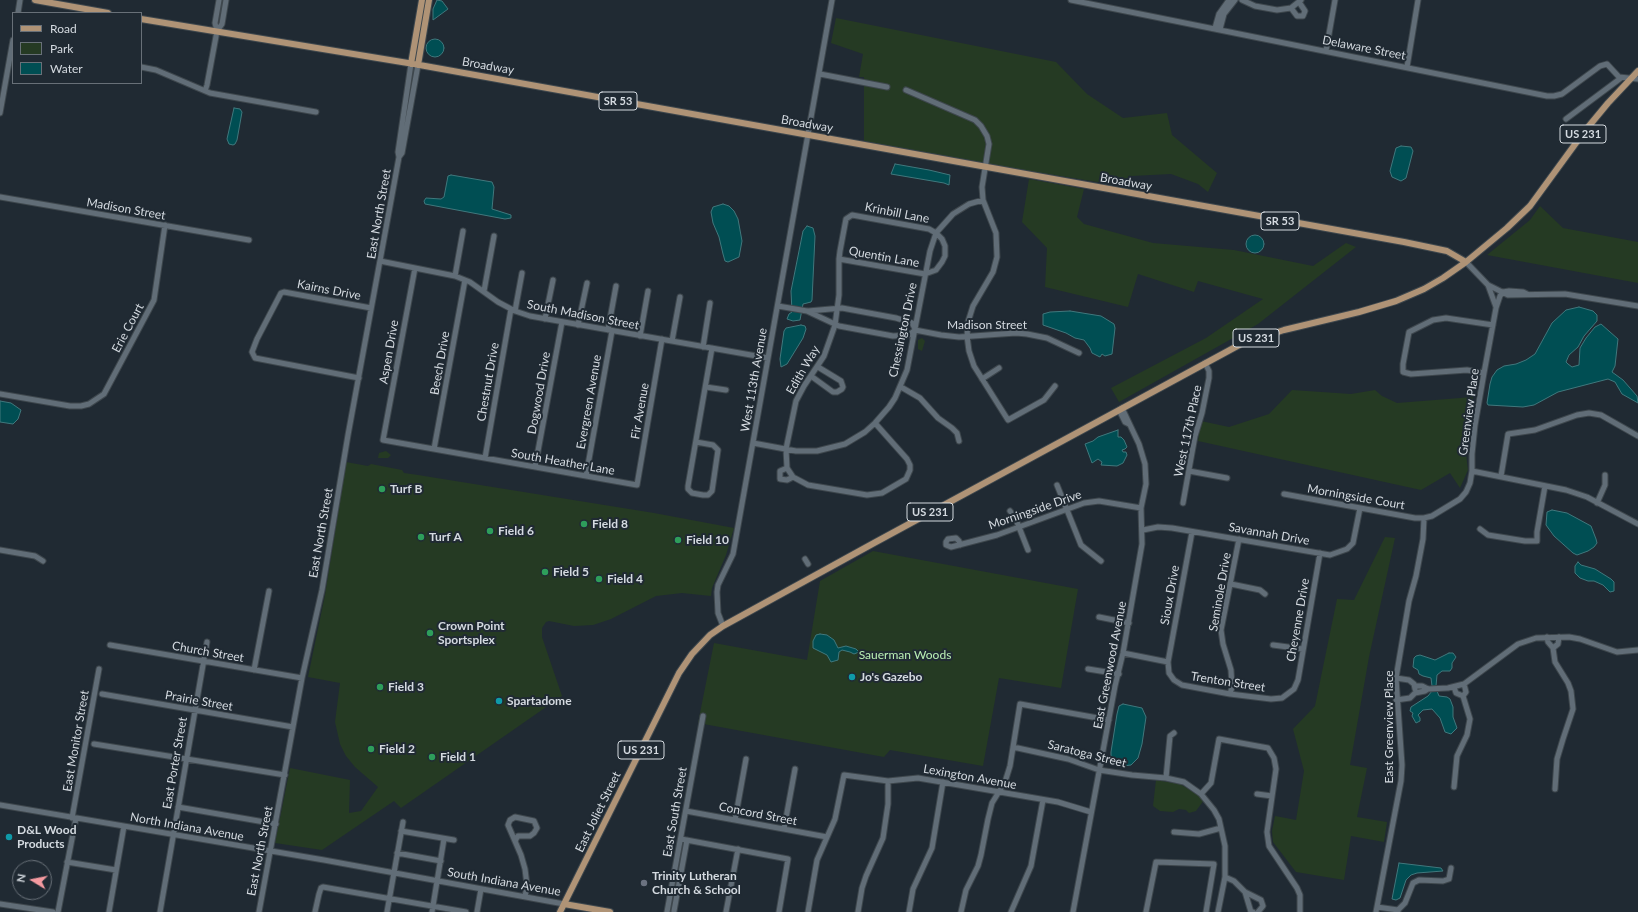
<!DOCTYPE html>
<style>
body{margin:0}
#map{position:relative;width:1638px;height:912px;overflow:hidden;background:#202a33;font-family:Lato,sans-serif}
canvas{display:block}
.legend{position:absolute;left:12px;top:12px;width:130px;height:72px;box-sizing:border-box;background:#202a33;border:1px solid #687078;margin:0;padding:5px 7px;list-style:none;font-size:12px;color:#d4dae0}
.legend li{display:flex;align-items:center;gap:8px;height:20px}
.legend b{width:20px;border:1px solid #687078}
.north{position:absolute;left:12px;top:860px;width:40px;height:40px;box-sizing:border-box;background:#202a33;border:1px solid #687078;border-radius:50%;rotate:280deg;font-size:11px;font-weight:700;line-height:16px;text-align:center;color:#d4dae0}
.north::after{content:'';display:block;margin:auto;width:14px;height:18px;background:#f49aa0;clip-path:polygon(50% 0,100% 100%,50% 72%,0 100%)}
</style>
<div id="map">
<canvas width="1638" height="912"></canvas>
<ul class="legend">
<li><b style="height:5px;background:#af9376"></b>Road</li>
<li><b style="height:11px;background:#253a23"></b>Park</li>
<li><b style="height:11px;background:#004e53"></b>Water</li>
</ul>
<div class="north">N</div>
</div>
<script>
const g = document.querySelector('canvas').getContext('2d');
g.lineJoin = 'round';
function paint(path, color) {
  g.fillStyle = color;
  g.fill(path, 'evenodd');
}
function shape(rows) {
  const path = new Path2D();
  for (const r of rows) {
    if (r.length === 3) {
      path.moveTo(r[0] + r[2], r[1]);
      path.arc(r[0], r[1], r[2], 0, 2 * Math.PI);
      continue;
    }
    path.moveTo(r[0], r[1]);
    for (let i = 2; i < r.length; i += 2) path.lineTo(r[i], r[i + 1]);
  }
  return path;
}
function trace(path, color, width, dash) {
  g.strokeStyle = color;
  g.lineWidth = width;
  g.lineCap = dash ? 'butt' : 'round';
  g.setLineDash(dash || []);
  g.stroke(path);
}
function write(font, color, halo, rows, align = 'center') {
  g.font = font + ' Lato,sans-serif';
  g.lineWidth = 4;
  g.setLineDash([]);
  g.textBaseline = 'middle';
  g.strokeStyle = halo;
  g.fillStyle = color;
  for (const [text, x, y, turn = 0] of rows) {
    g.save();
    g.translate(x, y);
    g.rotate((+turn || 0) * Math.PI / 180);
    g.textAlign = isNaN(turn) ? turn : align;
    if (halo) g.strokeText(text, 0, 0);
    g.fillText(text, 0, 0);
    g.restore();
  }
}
paint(shape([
 [836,18,1056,62,1087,94,1123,118,1167,113,1172,135,1217,173,1208,192,1198,184,1171,174,1131,176,1128,187,1030,171,864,141,864,77,859,77,863,54,831,43],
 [1029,179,1084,189,1077,217,1084,224,1153,243,1234,250,1313,266,1346,243,1356,247,1258,324,1119,402,1111,388,1206,338,1263,299,1198,281,1194,292,1138,274,1128,307,1045,287,1047,248,1022,222],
 [1540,206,1563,228,1638,242,1638,283,1487,255,1530,220],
 [922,338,925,341,922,351,918,349,918,340],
 [1292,390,1351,394,1375,390,1382,396,1397,403,1473,397,1466,454,1468,470,1460,488,1450,473,1421,490,1198,441,1201,421,1229,427,1269,414],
 [386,451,391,455,388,458,378,458,379,453],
 [346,462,368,466,371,464,402,470,404,473,418,475,654,513,734,528,726,555,712,588,711,596,682,593,656,596,611,619,593,625,574,626,549,621,546,622,542,628,542,637,562,696,401,808,394,801,322,850,275,843,290,768,350,780,349,813,361,811,378,787,355,767,346,756,340,744,335,722,340,683,308,677,325,595],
 [1385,537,1395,538,1369,657,1350,765,1367,768,1357,817,1387,822,1384,842,1351,836,1344,880,1296,872,1273,842,1272,831,1275,816,1296,820,1304,771,1293,729,1315,706,1337,599,1354,600],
 [873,551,1078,589,1061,688,999,678,983,766,890,750,884,757,698,723,714,643,807,660,820,581],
 [1156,780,1180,784,1198,795,1204,800,1196,811,1189,813,1186,810,1179,809,1173,812,1160,811,1153,806]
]), '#253a23');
const water = shape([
 [437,0,442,1,448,9,433,20,433,9,437,0],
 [435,48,9],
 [234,108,240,109,242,112,237,140,235,144,233,145,229,144,227,139,234,108],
 [1401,146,1411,147,1413,151,1406,178,1401,181,1392,177,1390,171,1396,148,1401,146],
 [895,164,929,170,950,175,949,185,944,183,891,174,895,164],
 [451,175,492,182,494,187,492,209,511,215,511,218,505,219,425,204,424,201,426,198,441,199,444,197,448,176,451,175],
 [723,204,729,206,734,211,738,219,742,241,739,257,728,262,725,261,723,254,719,237,713,223,711,212,713,207,723,204],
 [807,226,813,228,815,236,812,300,811,302,803,304,800,320,793,321,787,319,789,314,792,312,791,291,803,231,807,226],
 [1255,244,9],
 [1579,307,1593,311,1597,315,1597,321,1584,336,1578,347,1569,355,1566,362,1568,364,1572,367,1579,365,1580,348,1586,338,1595,327,1601,324,1618,339,1615,366,1612,372,1623,380,1637,396,1638,403,1622,394,1615,382,1608,379,1558,392,1534,405,1523,407,1488,405,1487,403,1490,384,1492,377,1497,370,1504,366,1516,364,1526,360,1535,354,1552,323,1566,310,1579,307],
 [1070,311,1101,316,1114,324,1115,328,1112,354,1105,356,1102,354,1100,357,1092,353,1090,348,1084,340,1075,338,1066,333,1043,325,1043,314,1050,312,1070,311],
 [801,325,805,326,806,329,803,338,787,364,781,367,780,359,784,331,786,328,801,325],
 [0,401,11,403,21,410,18,419,13,424,0,422,0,401],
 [1118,430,1118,437,1121,437,1124,440,1127,447,1125,449,1122,450,1123,452,1126,452,1127,455,1123,463,1117,466,1101,465,1102,462,1098,459,1092,463,1085,444,1093,441,1098,437,1118,430],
 [1552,510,1567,513,1591,526,1596,539,1597,543,1594,547,1588,551,1577,555,1573,553,1554,536,1546,525,1547,512,1552,510],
 [1578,562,1581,565,1595,569,1611,579,1614,582,1614,591,1610,592,1603,585,1594,581,1588,581,1580,578,1575,573,1575,566,1578,562],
 [820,634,827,635,834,640,838,648,846,646,856,649,859,652,854,654,850,652,842,650,839,652,838,660,831,662,827,655,813,648,813,641,816,635,820,634],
 [1449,653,1453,653,1456,657,1452,663,1452,668,1450,671,1442,671,1437,675,1436,686,1432,686,1431,678,1423,676,1419,674,1418,670,1413,667,1414,658,1416,656,1420,655,1435,660,1449,653],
 [1432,691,1437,691,1439,696,1447,697,1450,699,1453,707,1453,717,1457,728,1451,734,1445,732,1440,718,1432,709,1423,710,1418,715,1420,718,1420,721,1416,723,1412,716,1413,713,1410,711,1411,707,1428,696,1432,691],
 [1123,704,1142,708,1146,717,1142,744,1138,758,1131,765,1123,766,1113,762,1111,759,1111,752,1117,714,1119,706,1123,704],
 [1399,863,1441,868,1443,871,1417,873,1411,875,1406,880,1400,898,1396,900,1392,899,1399,863]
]);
paint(water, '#004e53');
trace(water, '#40787d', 1);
const minor = shape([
 [1071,0,1547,96,1554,96,1562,94,1600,66,1607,64,1619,77,1638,79],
 [1242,0,1255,6,1277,10,1291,8,1301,0],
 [1291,8,1297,16,1303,16,1305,11,1299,2],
 [18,13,20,0],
 [1215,28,1219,14,1229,0],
 [1220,29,1224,14,1235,0],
 [217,31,215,23,219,0],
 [1326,51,1335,0],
 [141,67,156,70,210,93,316,112],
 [1407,67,1418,0],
 [820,74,887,87],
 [906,90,975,120,981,126,987,136,989,144,982,187,983,200,996,233,997,257,993,272,973,306,968,322,967,336,969,351,974,366,1008,420,1044,400,1055,386],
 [205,91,207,85,217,31,222,24,226,0],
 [0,113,13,40],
 [1566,119,1621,78],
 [399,157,398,152,411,64],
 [0,197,249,240],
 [839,259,925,274,936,270,942,262,945,256,945,246,942,239,936,233,929,229,852,215,846,219,840,251,839,259,839,295,835,325,824,356,804,386,796,401,786,449,787,468,793,477,808,485,867,495,882,493,906,479,910,470,910,465,907,459,875,423],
 [380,261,455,276,470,282,498,302,515,311,530,316,768,358],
 [1466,262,1488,285,1508,295,1565,294,1638,306],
 [415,268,383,440,637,485,662,339],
 [455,276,463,231],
 [1488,285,1496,307],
 [484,291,494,236],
 [1503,292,1509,291,1523,292,1527,294],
 [778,306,807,311,839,326,893,336,909,335,914,331],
 [515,311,522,273],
 [808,311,842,308,896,318,912,323,915,329],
 [545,319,553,280],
 [578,325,587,283],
 [608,330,616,286],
 [915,330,941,335,959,337,1016,333,1027,334,1047,338,1079,353],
 [640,336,648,291],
 [672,341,680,297],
 [703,347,710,303],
 [1484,373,1467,370,1411,374,1403,372,1403,364,1409,332,1433,320,1446,318,1493,325],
 [811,376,833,392,837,392,842,389,843,387,841,381,818,367],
 [359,378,255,358,252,352,257,339,281,293,284,292,371,308],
 [982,379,999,368],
 [706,387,726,390],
 [901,387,920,398,938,418,952,428,957,433,959,441],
 [0,394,70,406,81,406,89,404,104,394,154,300,165,225],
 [1119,410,1125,422,1129,424],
 [696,442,713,445,718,450,712,491,708,495,703,495,692,493,688,489,688,486,712,348],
 [753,443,796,451,817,451,845,444,865,432,875,423,889,407,895,398,907,370,930,251,936,233,953,214,969,204,983,200],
 [434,449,465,280],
 [485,458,511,309],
 [535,467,562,322],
 [787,468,780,471,780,479,787,480,793,477],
 [1189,471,1227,478],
 [1472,471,1566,490,1587,497,1638,524],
 [586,476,612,331],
 [1501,476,1508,434,1535,430,1577,415,1589,413,1601,415,1638,436],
 [1057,485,1081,545,1101,561],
 [1284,494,1415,518,1424,518,1432,516,1460,499,1466,492,1470,483,1472,471,1472,454,1475,425,1484,373,1496,308,1500,296,1503,292],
 [1183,503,1195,436,1202,413,1209,378,1209,371,1205,363],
 [1597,503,1605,485,1605,475],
 [1010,511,1015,517,1028,550],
 [1480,529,1488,535,1525,541,1537,541,1537,532,1545,486],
 [1143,530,1158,527,1172,528,1330,555,1347,549,1353,543,1360,508],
 [1192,532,1168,662,1169,673,1174,680,1182,685,1230,694,1271,699,1282,698,1294,689,1298,680,1320,553],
 [960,545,959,541,956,538,948,539,946,542,946,545,951,547,997,535,1084,503,1099,501,1141,508],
 [0,550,35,556,43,561],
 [805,559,808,564],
 [1231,584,1260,590,1265,594],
 [1099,617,1129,623],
 [723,626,718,613,717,592,718,585,733,554,832,0],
 [1547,637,1548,642,1553,648,1555,662,1568,683,1571,691,1573,709,1563,739,1557,759,1555,789],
 [110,645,302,678],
 [1273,645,1303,649],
 [1553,648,1558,644,1559,637],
 [1123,653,1168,662],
 [1088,669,1119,674],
 [254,670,269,591],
 [1396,678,1409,680,1414,684,1415,689],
 [1415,686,1422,686,1428,689,1448,688,1464,684,1518,644,1536,638,1569,637,1580,639,1617,652,1638,650],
 [102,694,293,727],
 [1230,694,1232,687,1231,670,1223,644,1221,630,1239,539],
 [1463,696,1466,692,1464,684],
 [1396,700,1410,698,1415,693,1425,691,1428,689],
 [94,744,285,775],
 [1013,747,1068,759,1099,770,1132,775,1166,778,1184,782,1201,794,1214,810,1219,819,1225,846,1225,877,1218,912],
 [1166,778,1170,736,1174,733],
 [1454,787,1457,756,1467,735,1470,719,1463,696,1456,693,1454,687],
 [1201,794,1211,783,1219,739,1268,748,1274,758,1276,769,1267,832,1269,846,1297,888,1300,895,1300,912],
 [1257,794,1272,796],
 [0,805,324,860,564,904],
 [178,807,276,824],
 [686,811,827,837],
 [72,818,99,669],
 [735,820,746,759],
 [784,829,795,769],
 [401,831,454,840],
 [1174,832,1199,834,1221,828],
 [681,839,788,859,779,912],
 [515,841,518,836,530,836,534,833,537,828,534,821,515,817,510,820,508,825,521,855,525,869,527,885,525,897],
 [397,853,441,861],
 [67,862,116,870],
 [1225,877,1234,881,1245,892,1261,900,1263,906,1258,912],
 [1245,892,1251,912,1253,912],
 [0,904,53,912],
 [1377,907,1398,910,1398,912],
 [1398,910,1405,903,1413,883,1419,880,1443,881,1449,879,1451,868],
 [674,911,687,840],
 [58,912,76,818],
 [109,912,124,826],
 [160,912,207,642],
 [259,912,302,678,322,590,348,435,399,157,402,153,418,65],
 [315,912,319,894,321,888,323,887,466,912],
 [387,912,403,822],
 [432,912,444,839],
 [477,912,481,889],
 [667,912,703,716],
 [726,912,738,849],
 [808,912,817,860,835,819,844,775,888,781,918,778,1058,802,1091,812],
 [858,912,862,888,866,876,883,838,888,804,888,781],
 [909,912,913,889,932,848,943,782],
 [961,912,966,890,978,866,981,855,988,819,992,803,1005,782,1010,766,1020,704,1109,720],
 [1011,912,1031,866,1043,800],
 [1073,912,1115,686,1123,653,1142,544,1141,508,1146,484,1145,464,1139,444,1122,408],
 [1146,912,1156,862,1214,864,1206,912],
 [1376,912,1401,781,1402,765,1396,678,1409,601,1416,576,1423,539,1424,518]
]);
const major = shape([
 [35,0,108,13],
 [141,19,414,64,1404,242,1447,251,1466,262],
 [411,64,422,0],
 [418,65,429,0],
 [564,904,610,912],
 [560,912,679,673,692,654,710,635,723,626,874,543,1241,344,1284,330,1359,312,1396,301,1424,289,1443,278,1466,262,1507,228,1530,206,1584,132,1608,103,1638,71]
]);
trace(minor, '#3e474d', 7);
trace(major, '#3e474d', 8);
trace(minor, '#616d77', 5);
trace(major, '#af9376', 6);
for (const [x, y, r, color] of [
 [382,489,4,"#2e9e5b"],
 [584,524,4,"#2e9e5b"],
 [490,531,4,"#2e9e5b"],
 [421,537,4,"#2e9e5b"],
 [678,540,4,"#2e9e5b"],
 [545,572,4,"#2e9e5b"],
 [599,579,4,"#2e9e5b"],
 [430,633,4,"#2e9e5b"],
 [852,677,4,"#0f9aa8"],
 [380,687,4,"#2e9e5b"],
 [499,701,4,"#0f9aa8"],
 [371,749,4,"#2e9e5b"],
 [432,757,4,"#2e9e5b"],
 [9,837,4,"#0f9aa8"],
 [644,883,4,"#6b7280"]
]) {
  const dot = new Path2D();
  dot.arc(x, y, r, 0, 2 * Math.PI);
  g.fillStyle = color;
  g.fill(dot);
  trace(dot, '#202a33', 1.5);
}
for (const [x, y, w] of [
 [618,101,38],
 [1583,134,46],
 [1280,221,38],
 [1256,338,46],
 [930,512,46],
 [641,750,46]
]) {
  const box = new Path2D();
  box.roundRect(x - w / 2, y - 9, w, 18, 3);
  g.fillStyle = '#202a33';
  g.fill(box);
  trace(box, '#d4dae0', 1);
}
write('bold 11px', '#d4dae0', null, [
 ["SR 53",618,101],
 ["US 231",1583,134],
 ["SR 53",1280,221],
 ["US 231",1256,338],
 ["US 231",930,512],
 ["US 231",641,750]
]);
write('12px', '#d4dae0', '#202a33', [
 ["Delaware Street",1364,48,11],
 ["Broadway",488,66,10],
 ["Broadway",807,124,10],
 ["Broadway",1126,182,10],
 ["Madison Street",126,209,10],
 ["Krinbill Lane",897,213,11],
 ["East North Street",379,214,-80],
 ["Quentin Lane",884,257,10],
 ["Kairns Drive",329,290,11],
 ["South Madison Street",583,315,11],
 ["Madison Street",987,325],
 ["Erie Court",128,328,-62],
 ["Chessington Drive",903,330,-78],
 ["Aspen Drive",389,352,-80],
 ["Beech Drive",440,363,-80],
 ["Edith Way",803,370,-60],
 ["West 113th Avenue",754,380,-80],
 ["Chestnut Drive",488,382,-80],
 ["Dogwood Drive",539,393,-80],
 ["Evergreen Avenue",589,402,-80],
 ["Fir Avenue",640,411,-80],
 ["Greenview Place",1469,412,-82],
 ["West 117th Place",1188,431,-78],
 ["South Heather Lane",563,462,10],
 ["Morningside Court",1356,497,10],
 ["Morningside Drive",1035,510,-19],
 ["East North Street",321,533,-80],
 ["Savannah Drive",1269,534,10],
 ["Seminole Drive",1220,592,-80],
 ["Sioux Drive",1170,595,-80],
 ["Cheyenne Drive",1298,620,-80],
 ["Church Street",208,652,10],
 ["East Greenwood Avenue",1110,665,-79],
 ["Trenton Street",1228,682,9],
 ["Prairie Street",199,701,10],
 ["East Greenview Place",1389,727,-90],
 ["East Monitor Street",76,741,-80],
 ["Saratoga Street",1087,754,14],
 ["East Porter Street",175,763,-80],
 ["Lexington Avenue",970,777,10],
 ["East Joliet Street",598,812,-64],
 ["East South Street",675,812,-80],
 ["Concord Street",758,814,11],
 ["North Indiana Avenue",187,827,10],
 ["East North Street",260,851,-79],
 ["South Indiana Avenue",504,882,10]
]);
write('bold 12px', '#d4dae0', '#202a33', [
 ["Turf B",390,489],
 ["Field 8",592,524],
 ["Field 6",498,531],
 ["Turf A",429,537],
 ["Field 10",686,540],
 ["Field 5",553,572],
 ["Field 4",607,579],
 ["Crown Point",438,626],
 ["Sportsplex",438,640],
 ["Jo's Gazebo",860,677],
 ["Field 3",388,687],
 ["Spartadome",507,701],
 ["Field 2",379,749],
 ["Field 1",440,757],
 ["D&L Wood",17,830],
 ["Products",17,844],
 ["Trinity Lutheran",652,876],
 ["Church & School",652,890]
], 'left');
write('12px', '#baefb4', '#202a33', [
 ["Sauerman Woods",905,655]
]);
</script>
